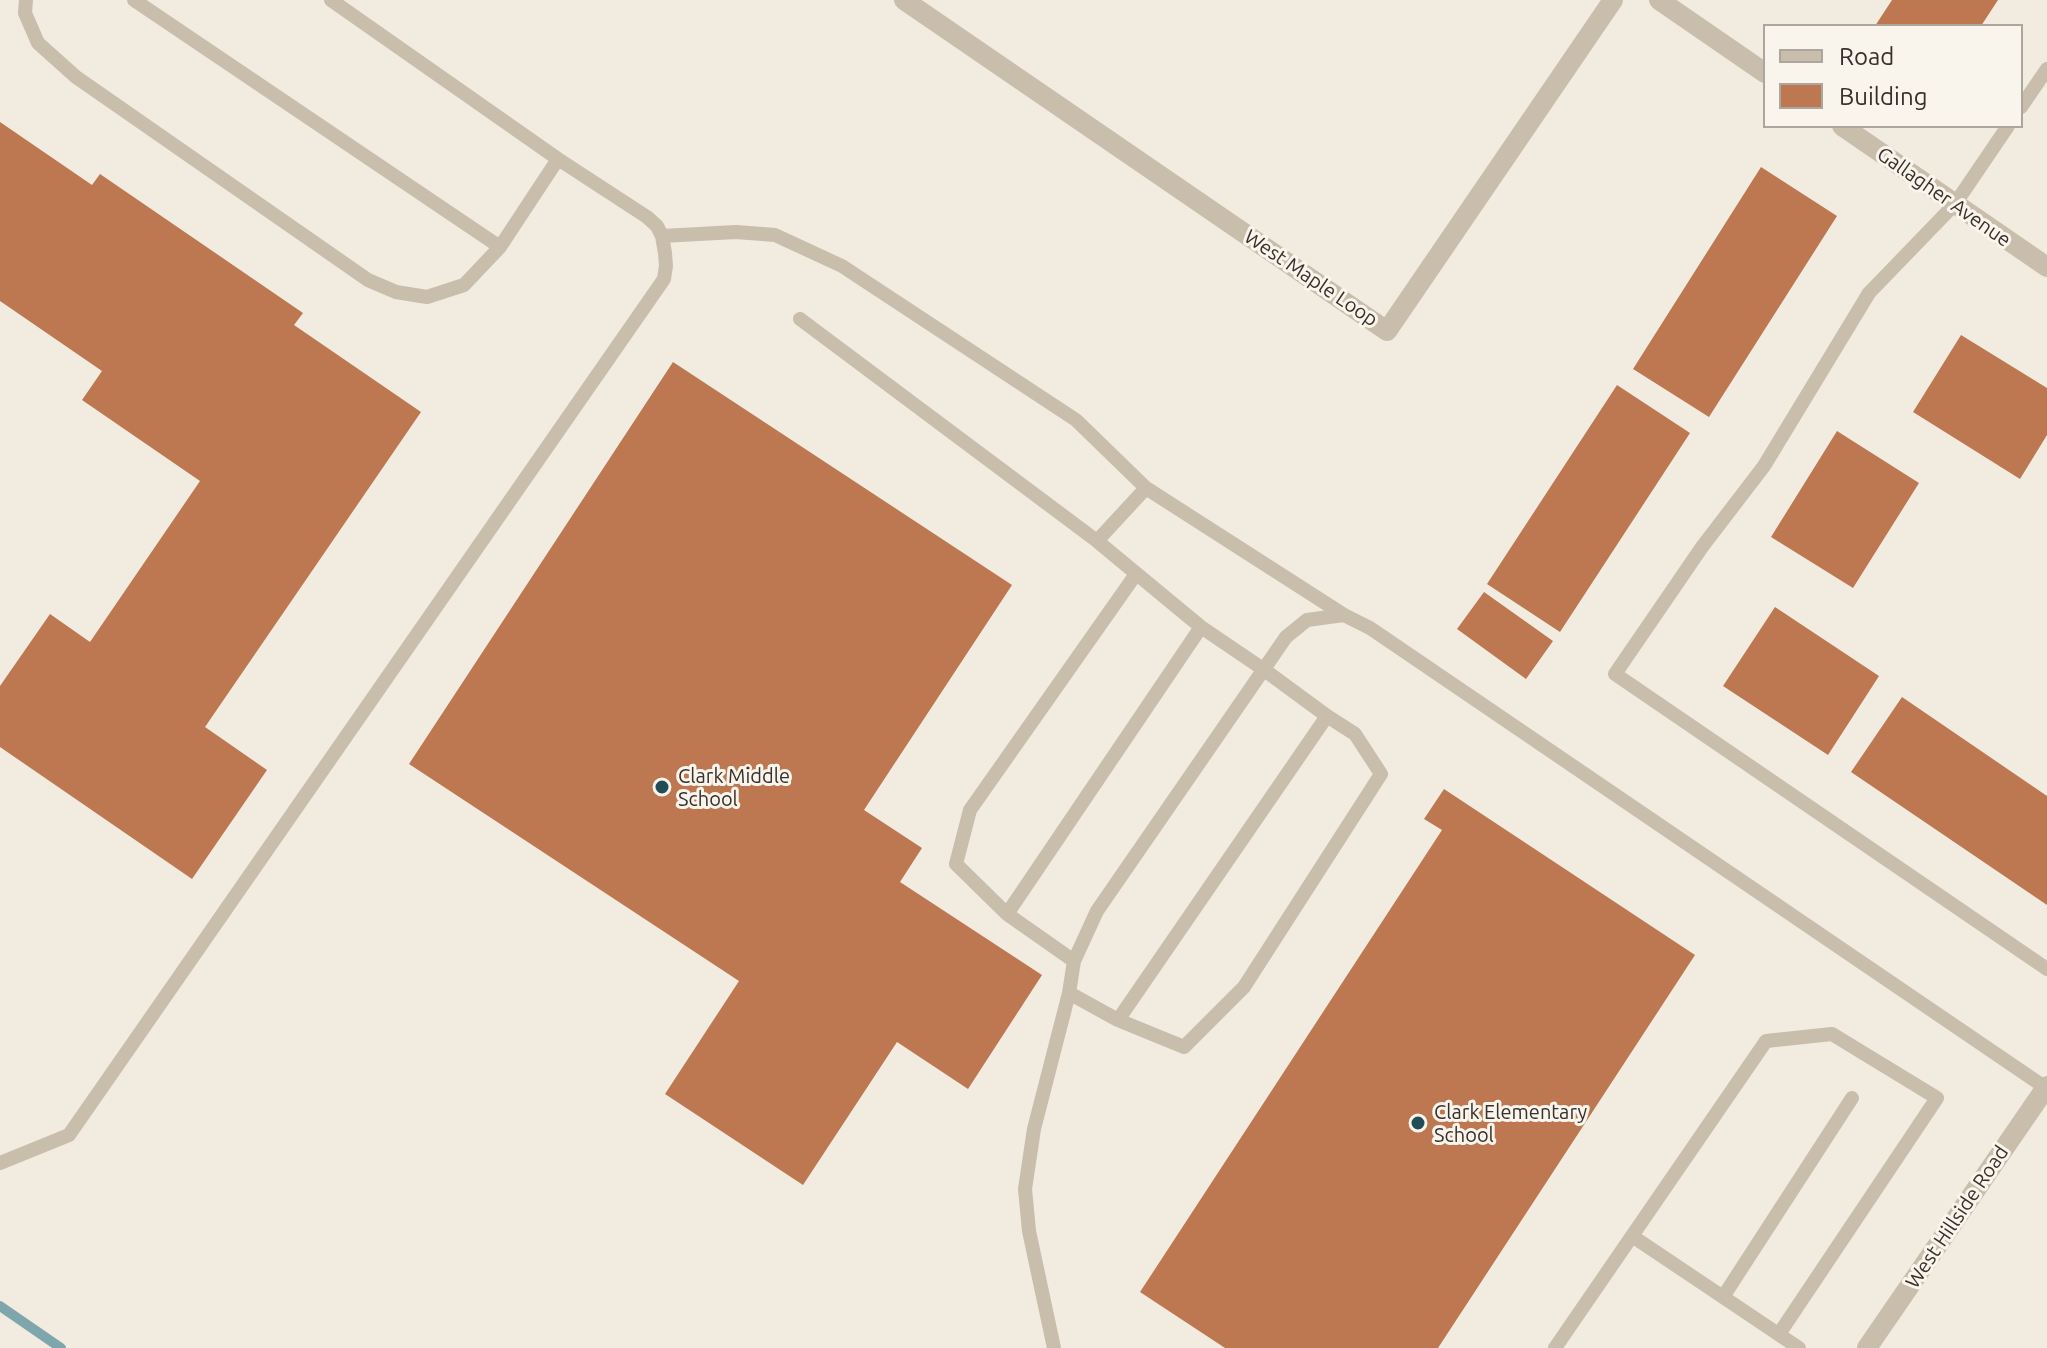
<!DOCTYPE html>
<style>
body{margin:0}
#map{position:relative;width:2047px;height:1348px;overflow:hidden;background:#f1ebe0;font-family:Ubuntu,sans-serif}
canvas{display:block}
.legend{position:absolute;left:1763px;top:24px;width:260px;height:104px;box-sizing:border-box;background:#f9f5ec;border:2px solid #aca69e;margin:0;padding:10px 14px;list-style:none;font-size:24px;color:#38302a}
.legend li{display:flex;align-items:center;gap:16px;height:40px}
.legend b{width:40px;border:2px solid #aca69e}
</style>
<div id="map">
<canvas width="2047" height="1348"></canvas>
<ul class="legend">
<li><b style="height:10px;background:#c9bdac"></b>Road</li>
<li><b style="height:22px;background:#be7851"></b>Building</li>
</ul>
</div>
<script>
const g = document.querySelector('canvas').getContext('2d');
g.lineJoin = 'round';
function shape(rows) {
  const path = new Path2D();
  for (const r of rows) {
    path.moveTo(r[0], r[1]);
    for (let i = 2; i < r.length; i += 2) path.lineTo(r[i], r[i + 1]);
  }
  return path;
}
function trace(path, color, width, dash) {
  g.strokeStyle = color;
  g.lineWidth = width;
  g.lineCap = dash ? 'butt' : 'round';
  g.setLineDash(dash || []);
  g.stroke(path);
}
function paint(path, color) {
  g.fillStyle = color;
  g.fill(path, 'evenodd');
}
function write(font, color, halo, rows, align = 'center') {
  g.font = font + ' Ubuntu,sans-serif';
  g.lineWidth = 6;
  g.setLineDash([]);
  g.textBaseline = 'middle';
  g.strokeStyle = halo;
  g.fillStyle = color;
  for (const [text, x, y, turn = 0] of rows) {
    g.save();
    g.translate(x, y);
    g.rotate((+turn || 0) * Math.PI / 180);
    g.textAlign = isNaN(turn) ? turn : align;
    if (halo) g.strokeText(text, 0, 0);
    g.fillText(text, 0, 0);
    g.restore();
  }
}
trace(shape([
 [0,1306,61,1348]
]), '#80a6ad', 10);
paint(shape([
 [1892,0,1998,0,1981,26,1875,26],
 [0,122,92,185,100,174,303,313,294,325,421,412,205,727,267,770,192,879,0,747,0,686,50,614,90,642,200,481,82,400,102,371,0,301],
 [1761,167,1837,216,1709,417,1633,369],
 [1961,335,2047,388,2047,435,2020,479,1913,412],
 [673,362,1012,585,864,810,922,848,900,882,1042,975,968,1089,897,1042,803,1185,665,1094,739,981,409,764],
 [1617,385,1690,433,1560,632,1487,584],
 [1837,431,1919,483,1853,588,1771,537],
 [1484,592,1553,641,1526,679,1457,629],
 [1775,607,1879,676,1828,755,1723,686],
 [1902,697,2047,796,2047,905,1851,772],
 [1444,789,1695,955,1438,1348,1225,1348,1140,1292,1442,830,1424,819]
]), '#be7851');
trace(shape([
 [26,0,25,13,38,43,76,77,368,280,396,292,427,297,464,285,500,247,558,159,331,0],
 [134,0,500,247],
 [2021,107,2047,69],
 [2008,126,1955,204,1869,293,1764,466,1702,547,1615,674,2047,969],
 [662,236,736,232,775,235,842,266,1076,420,1146,488,1097,541,800,319],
 [1146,488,1344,615],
 [1007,914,1201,627],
 [1074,961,1007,914,956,864,970,810,1136,574],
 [1069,993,1118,1020,1184,1047,1244,987,1381,774,1355,734,1327,716,1263,669,1201,627,1097,541],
 [1118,1020,1327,716],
 [0,1163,69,1135,664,279,666,266,665,253,662,236,657,226,647,217,558,159],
 [1632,1236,1723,1297],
 [1054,1348,1029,1231,1025,1189,1034,1129,1069,993,1074,961,1097,911,1286,637,1307,620,1344,615,1370,628,2046,1088],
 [1555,1348,1766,1041,1832,1034,1937,1098,1779,1334],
 [1799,1348,1723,1297,1852,1098]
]), '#c9bdac', 14);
trace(shape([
 [904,0,1387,331,1613,0],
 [1659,0,1765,73],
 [1842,126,2047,267]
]), '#c9bdac', 20);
trace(shape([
 [1867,1348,2047,1086]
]), '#c9bdac', 20);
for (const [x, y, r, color] of [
 [662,787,8,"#224d57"],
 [1418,1123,8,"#224d57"]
]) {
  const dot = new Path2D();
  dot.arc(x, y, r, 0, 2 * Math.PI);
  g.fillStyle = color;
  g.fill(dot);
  trace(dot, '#f9f5ec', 3);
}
write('20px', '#38302a', '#f9f5ec', [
 ["Gallagher Avenue",1944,197,35],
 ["West Maple Loop",1311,278,34],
 ["West Hillside Road",1957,1217,-56]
]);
write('20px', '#38302a', '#f9f5ec', [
 ["Clark Middle",678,776],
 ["School",678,799],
 ["Clark Elementary",1434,1112],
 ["School",1434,1135]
], 'left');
</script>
